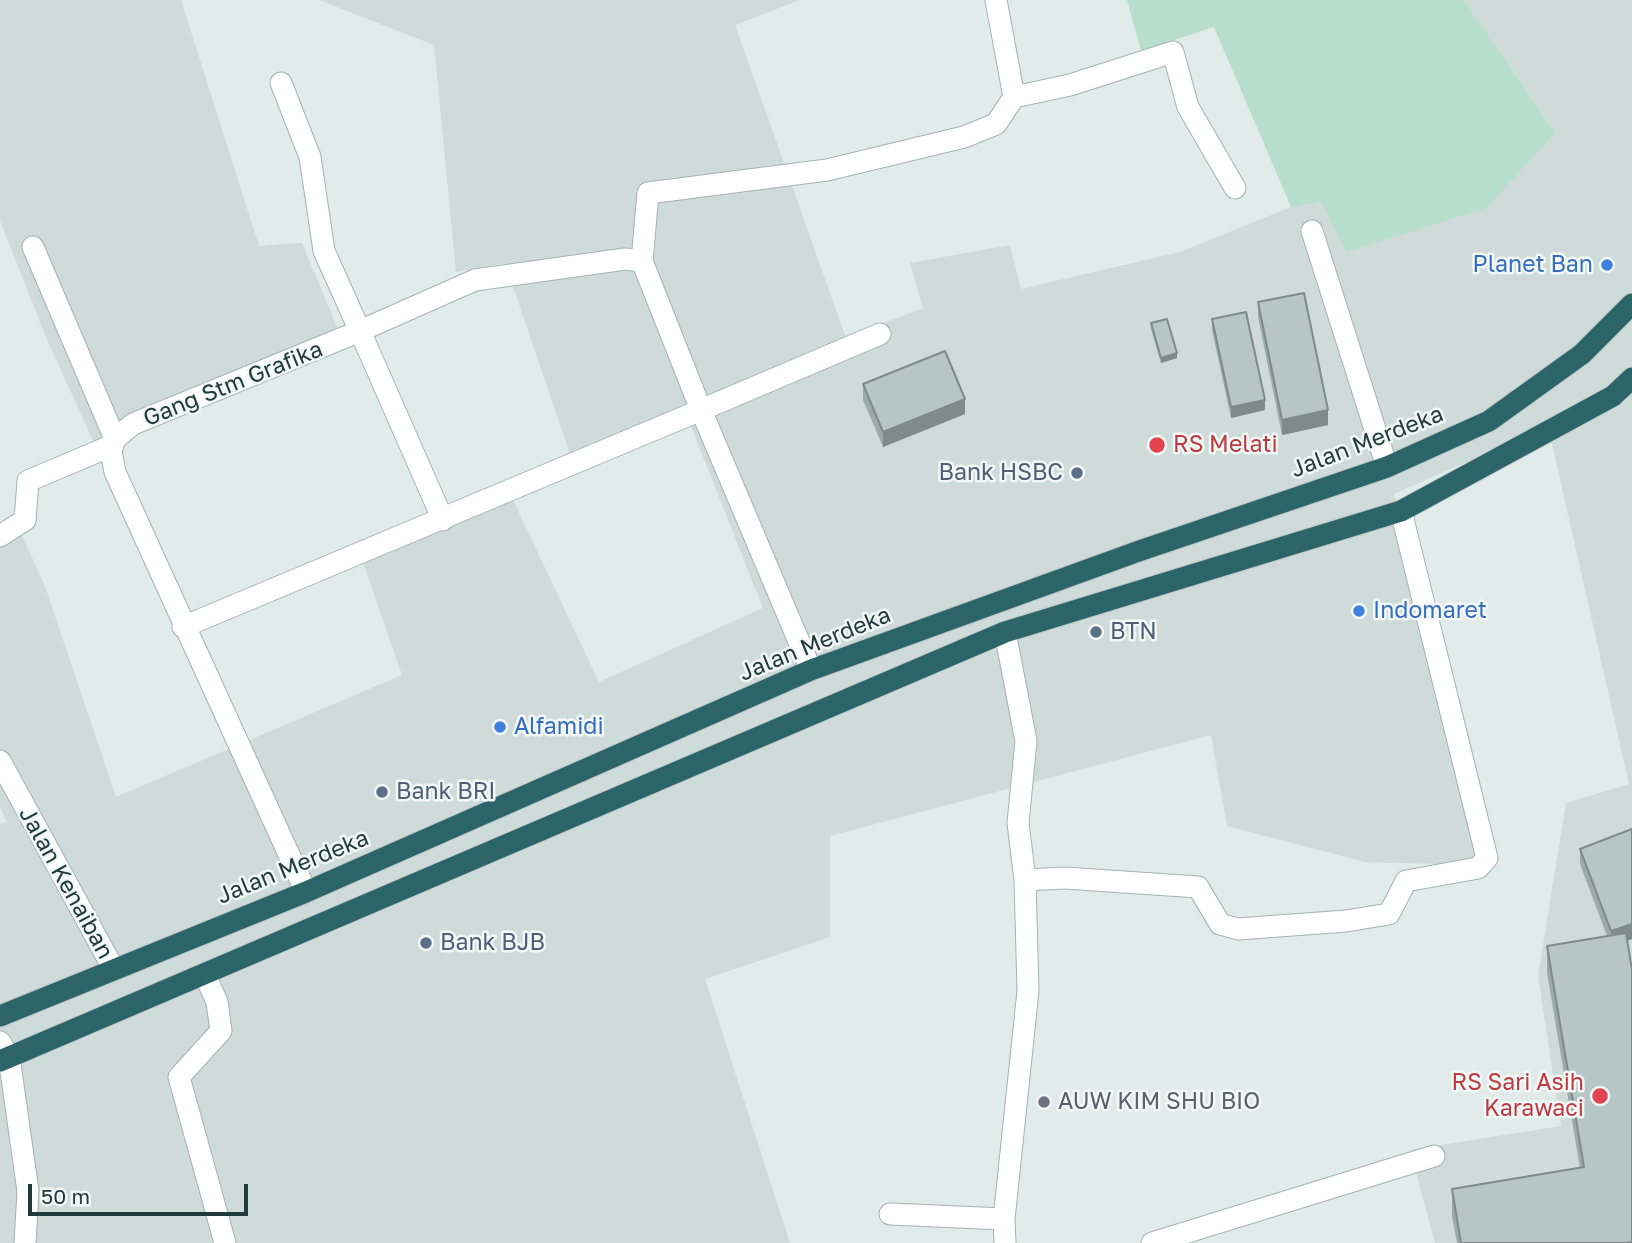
<!DOCTYPE html>
<style>
body{margin:0}
#map{position:relative;width:1632px;height:1243px;overflow:hidden;background:#e0ebea;font-family:"Golos Text",sans-serif}
canvas{display:block}
.scale{position:absolute;left:28px;top:1184px;width:220px;height:32px;box-sizing:border-box;border:4px solid #203b3c;border-top:0;padding-left:9px;font-size:21px;line-height:24px;white-space:nowrap;color:#203b3c;-webkit-text-stroke:5px #f1f8f6;paint-order:stroke}
</style>
<div id="map">
<canvas width="1632" height="1243"></canvas>
<div class="scale">50 m</div>
</div>
<script>
const g = document.querySelector('canvas').getContext('2d');
g.lineJoin = 'round';
function paint(path, color) {
  g.fillStyle = color;
  g.fill(path, 'evenodd');
}
function shape(rows) {
  const path = new Path2D();
  for (const r of rows) {
    path.moveTo(r[0], r[1]);
    for (let i = 2; i < r.length; i += 2) path.lineTo(r[i], r[i + 1]);
  }
  return path;
}
function trace(path, color, width, dash) {
  g.strokeStyle = color;
  g.lineWidth = width;
  g.lineCap = dash ? 'butt' : 'round';
  g.setLineDash(dash || []);
  g.stroke(path);
}
function write(font, color, halo, rows, align = 'center') {
  g.font = font + ' "Golos Text",sans-serif';
  g.lineWidth = 5;
  g.setLineDash([]);
  g.textBaseline = 'middle';
  g.strokeStyle = halo;
  g.fillStyle = color;
  for (const [text, x, y, turn = 0] of rows) {
    g.save();
    g.translate(x, y);
    g.rotate((+turn || 0) * Math.PI / 180);
    g.textAlign = isNaN(turn) ? turn : align;
    if (halo) g.strokeText(text, 0, 0);
    g.fillText(text, 0, 0);
    g.restore();
  }
}
paint(shape([
 [0,0,181,0,259,246,302,243,345,346,95,445,48,342,0,221],
 [319,0,800,0,735,25,846,338,923,308,910,263,1010,245,1021,289,1180,252,1291,207,1321,202,1346,252,1555,133,1464,0,1632,0,1632,1243,1435,1243,1410,1150,1561,1126,1538,976,1566,803,1629,784,1548,426,1394,494,1478,865,1365,862,1227,826,1211,735,830,836,830,937,705,979,790,1243,0,1243,0,824,7,822,0,807,0,536,18,527,46,589,116,797,402,675,360,554,511,496,599,682,763,608,689,421,573,463,505,263,456,272,434,45]
]), '#cedbd9');
paint(shape([
 [1127,0,1464,0,1555,133,1486,208,1346,252,1321,202,1291,207,1214,27,1141,51]
]), '#b8decd');
const minor = shape([
 [281,83,310,157,324,251,360,331,475,280,625,259,642,261],
 [1014,97,1070,85,1173,52,1188,107,1235,188],
 [1312,231,1387,467],
 [33,247,115,439],
 [0,536,25,520,28,481,113,445],
 [183,627,701,410,642,261,648,193,827,170,964,137,996,124,1014,97,996,0],
 [1005,632,1026,741,1018,823,1025,880,1028,991,1004,1219,1005,1243],
 [811,670,701,410,880,334],
 [0,761,113,968],
 [1025,880,1065,878,1198,887,1220,924,1238,929,1346,921,1389,914,1406,881,1478,868,1487,858,1401,511],
 [306,892,115,472,111,451,115,439,133,424,360,331,443,520],
 [205,975,217,1002,221,1031,179,1077,225,1243],
 [0,1042,9,1057,28,1191,25,1243],
 [890,1214,1004,1219],
 [1152,1243,1434,1156]
]);
const highway = shape([
 [0,1016,306,892,811,670,1139,551,1387,467,1489,421,1582,354,1632,304],
 [0,1061,1005,632,1401,511,1613,396,1632,378]
]);
trace(minor, '#a3b3b2', 23);
trace(highway, '#c1c8c8', 23);
trace(minor, '#fff', 21);
trace(highway, '#2b6469', 21);
paint(shape([
 [1258,302,1328,425,1282,435,1258,317],
 [1212,319,1265,410,1231,418,1212,330],
 [1151,323,1177,358,1161,363,1151,329],
 [863,384,965,414,883,447,863,400],
 [1580,849,1627,941,1632,970,1632,1243,1457,1243,1452,1216,1452,1189,1580,1168,1547,973,1547,946,1607,936,1580,864]
]), '#9caaa9');
paint(shape([
 [1177,353,1177,358,1161,363,1161,358],
 [965,399,965,414,883,447,883,432],
 [1265,400,1265,410,1231,418,1231,407],
 [1328,410,1328,425,1282,435,1282,420],
 [1632,924,1632,939,1611,947,1611,931]
]), '#7f8b89');
const building = shape([
 [1304,293,1328,410,1282,420,1258,302,1304,293],
 [1246,312,1265,400,1231,407,1212,319,1246,312],
 [1167,319,1177,353,1161,358,1151,323,1167,319],
 [945,351,965,399,883,432,863,384,945,351],
 [1632,829,1632,924,1611,931,1580,849,1632,829],
 [1626,933,1632,970,1632,1242,1626,1243,1461,1243,1452,1189,1584,1167,1547,946,1626,933]
]);
paint(building, '#b5c6c4');
trace(building, '#7f8b89', 2);
for (const [x, y, r, color] of [
 [1607,265,7,"#3f7fe0"],
 [1157,445,9,"#e0444e"],
 [1077,473,7,"#5c6f8a"],
 [1359,611,7,"#3f7fe0"],
 [1096,632,7,"#5c6f8a"],
 [500,727,7,"#3f7fe0"],
 [382,792,7,"#5c6f8a"],
 [426,943,7,"#5c6f8a"],
 [1600,1096,9,"#e0444e"],
 [1044,1102,7,"#6b7280"]
]) {
  const dot = new Path2D();
  dot.arc(x, y, r, 0, 2 * Math.PI);
  g.fillStyle = color;
  g.fill(dot);
  trace(dot, '#f1f8f6', 2.5);
}
write('23px', '#366cbe', '#f1f8f6', [
 ["Planet Ban",1593,265,"right"],
 ["Indomaret",1373,611],
 ["Alfamidi",514,727]
], 'left');
write('23px', '#203b3c', '#f1f8f6', [
 ["Gang Stm Grafika",233,384,-22],
 ["Jalan Merdeka",1367,442,-21],
 ["Jalan Merdeka",815,644,-22],
 ["Jalan Merdeka",293,867,-22],
 ["Jalan Kenaiban",66,883,61]
]);
write('23px', '#be3a42', '#f1f8f6', [
 ["RS Melati",1173,445],
 ["RS Sari Asih",1584,1083,"right"],
 ["Karawaci",1584,1109,"right"]
], 'left');
write('23px', '#4e5e75', '#f1f8f6', [
 ["Bank HSBC",1063,473,"right"],
 ["BTN",1110,632],
 ["Bank BRI",396,792],
 ["Bank BJB",440,943]
], 'left');
write('23px', '#5b616d', '#f1f8f6', [
 ["AUW KIM SHU BIO",1058,1102]
], 'left');
</script>
